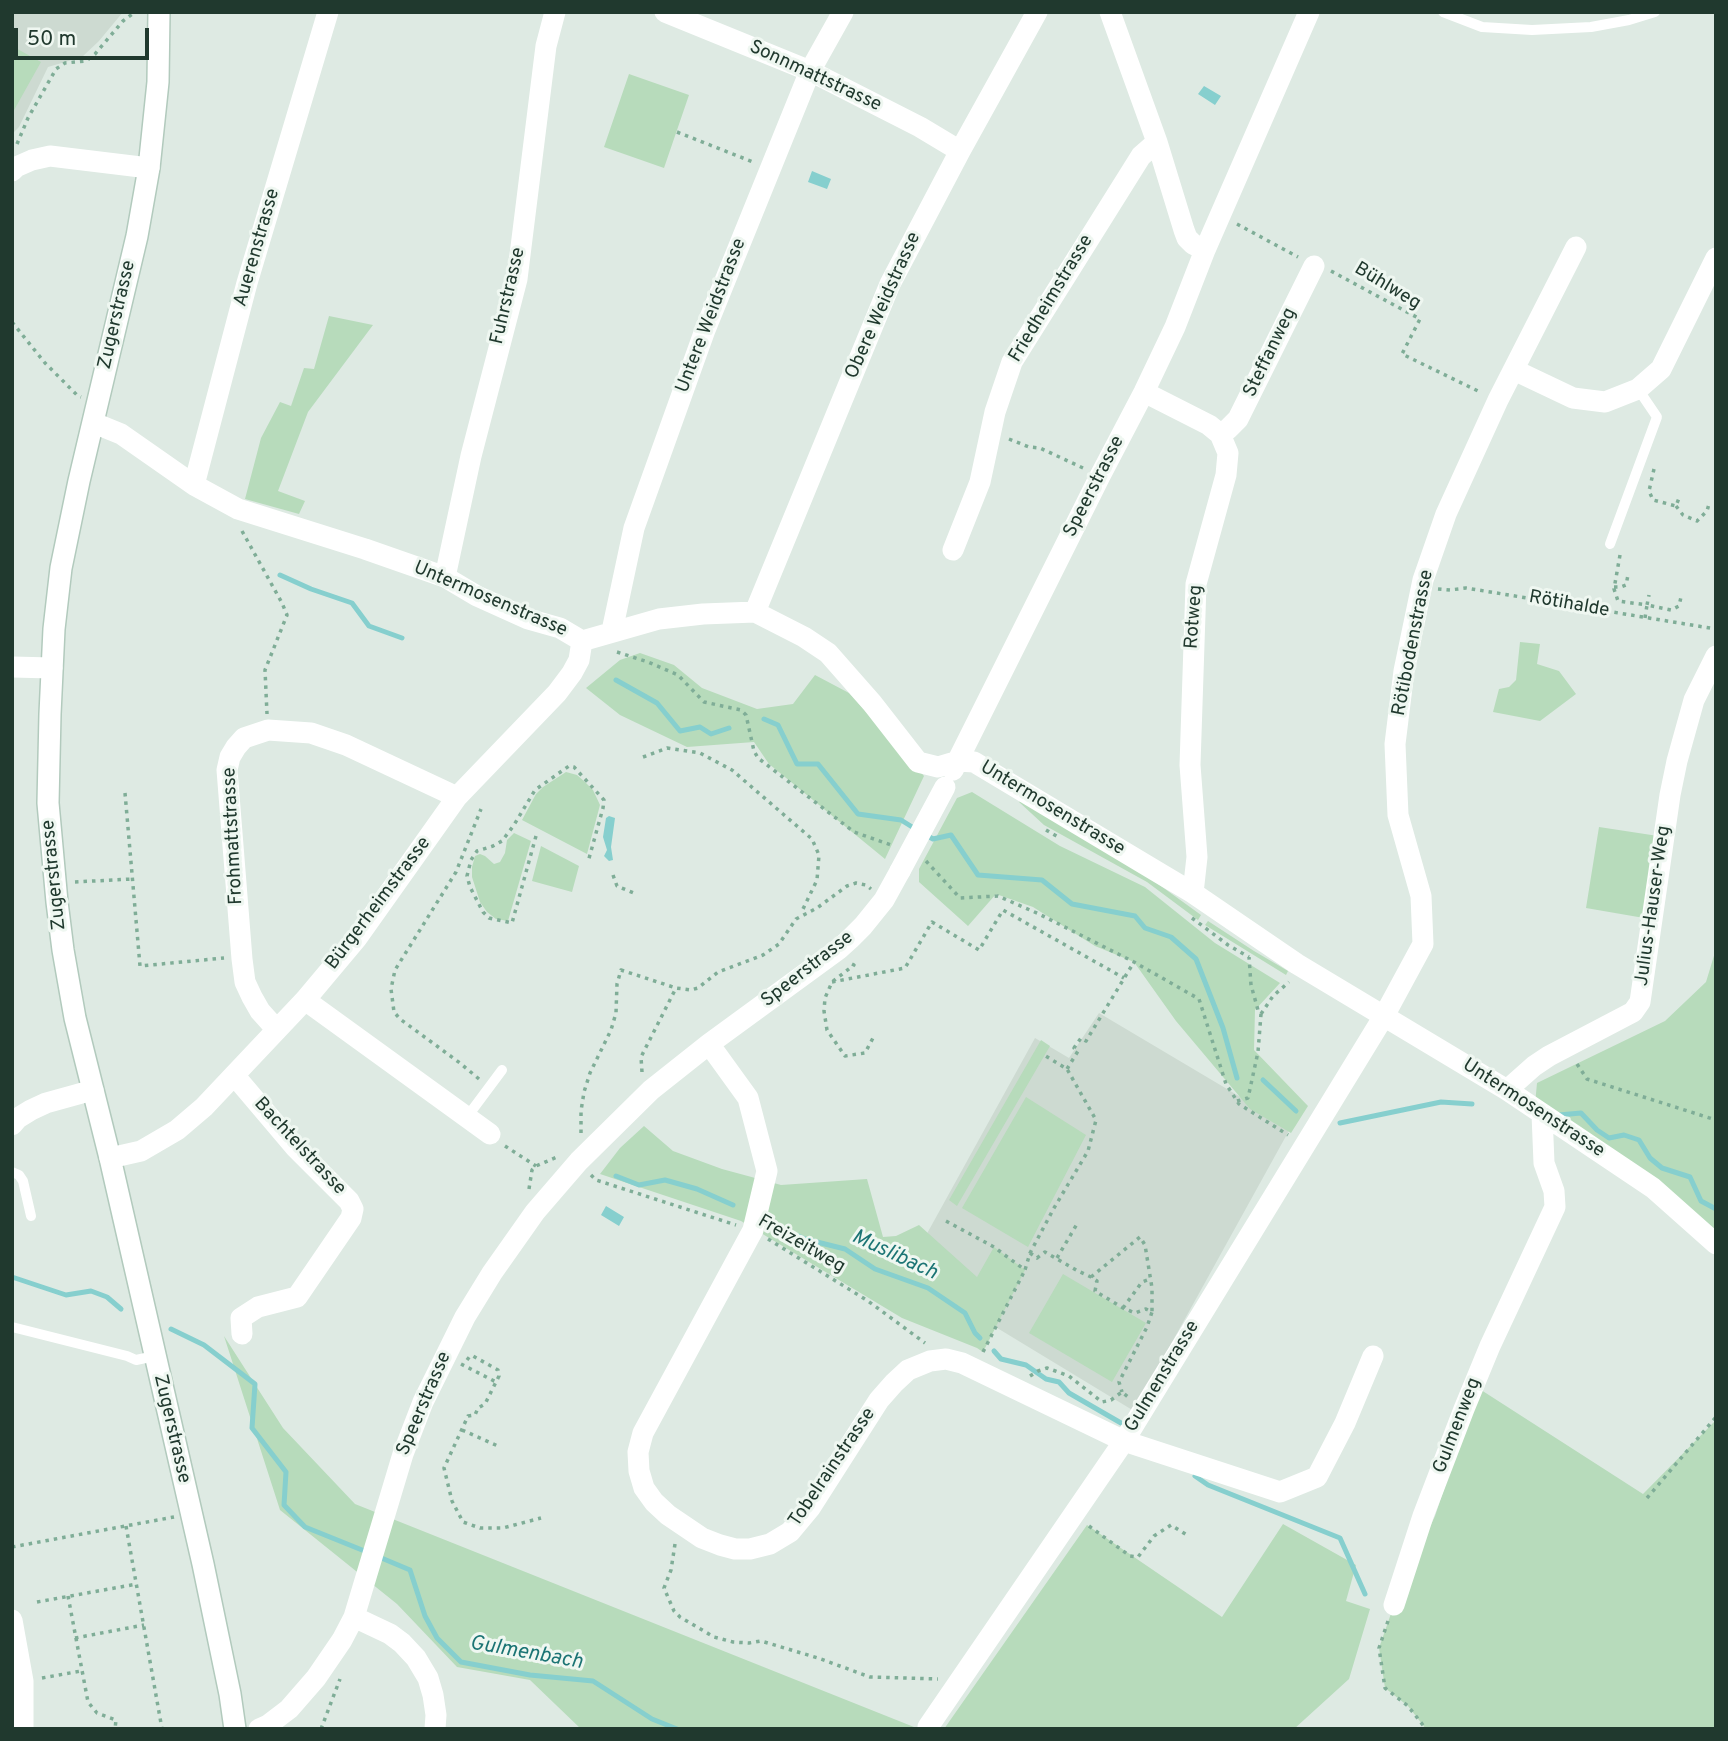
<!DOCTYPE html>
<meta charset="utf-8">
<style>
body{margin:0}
#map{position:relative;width:1728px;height:1741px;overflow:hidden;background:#deeae3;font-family:Overpass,sans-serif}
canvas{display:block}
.frame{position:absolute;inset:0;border:14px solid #20392e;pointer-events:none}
.scale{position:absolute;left:14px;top:28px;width:135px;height:32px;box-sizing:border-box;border:4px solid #20392e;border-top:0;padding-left:9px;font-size:21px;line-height:24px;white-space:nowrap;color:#20392e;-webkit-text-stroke:5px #eff7f1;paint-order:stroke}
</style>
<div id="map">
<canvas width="1728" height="1741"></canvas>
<div class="frame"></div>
<div class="scale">50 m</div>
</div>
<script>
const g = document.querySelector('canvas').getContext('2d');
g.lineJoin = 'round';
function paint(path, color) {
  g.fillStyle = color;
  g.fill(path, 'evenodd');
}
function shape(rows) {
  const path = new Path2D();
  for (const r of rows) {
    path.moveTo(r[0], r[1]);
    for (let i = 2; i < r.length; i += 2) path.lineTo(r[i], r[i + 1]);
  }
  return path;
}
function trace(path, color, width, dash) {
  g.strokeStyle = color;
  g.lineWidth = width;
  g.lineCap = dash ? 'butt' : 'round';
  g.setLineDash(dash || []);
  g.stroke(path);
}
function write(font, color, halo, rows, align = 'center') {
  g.font = font + ' Overpass,sans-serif';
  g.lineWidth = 6;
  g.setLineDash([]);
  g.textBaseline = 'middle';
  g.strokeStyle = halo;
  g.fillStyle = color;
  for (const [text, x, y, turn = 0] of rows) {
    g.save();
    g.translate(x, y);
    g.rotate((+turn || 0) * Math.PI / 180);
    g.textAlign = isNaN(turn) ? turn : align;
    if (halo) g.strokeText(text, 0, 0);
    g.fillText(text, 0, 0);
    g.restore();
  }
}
paint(shape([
 [12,12,123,12,99,41,82,57,48,67,19,127,12,134],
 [1099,1013,1291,1127,1134,1411,984,1320,919,1248,1035,1038,1069,1058]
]), '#cddad1');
paint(shape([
 [12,46,41,62,13,112,12,112],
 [629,74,689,95,664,168,604,147],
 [329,316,373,325,308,412,278,491,305,501,299,514,245,499,261,438,280,402,291,406,304,368,314,369],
 [1520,642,1540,644,1537,664,1559,671,1576,694,1540,721,1493,712,1499,689,1509,687,1516,680],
 [640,653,674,665,702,688,757,709,793,704,815,675,849,693,924,776,885,859,769,764,754,742,687,747,620,715,586,688,620,660],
 [566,772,577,775,585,782,593,790,600,805,587,854,522,820,536,794,543,787],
 [972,792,1060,846,1145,887,1215,943,1280,983,1255,1010,1254,1050,1308,1106,1291,1133,1250,1109,1176,1021,1134,962,1095,946,1033,907,996,894,968,926,919,882,919,869,957,798],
 [1022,799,1143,873,1201,915,1198,920,1147,882,1044,825,1019,802],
 [1599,827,1658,836,1644,918,1586,908],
 [514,833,531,841,508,921,496,919,487,912,480,902,472,877,472,867,475,856,480,854,485,856,494,864,500,862,505,853,507,840],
 [541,846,579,866,572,892,532,881],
 [1208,921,1254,951,1288,971,1286,975,1205,925],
 [1716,949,1716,1236,1534,1115,1537,1083,1665,1021,1706,982],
 [1041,1040,1050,1046,957,1206,949,1200],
 [1026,1097,1086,1135,1028,1247,962,1208],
 [644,1126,673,1151,722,1169,781,1185,867,1179,883,1237,896,1236,919,1225,977,1277,994,1247,1025,1270,983,1352,977,1348,902,1318,741,1221,600,1174,620,1148],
 [1063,1274,1146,1323,1112,1382,1029,1333],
 [224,1336,283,1428,355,1504,919,1729,581,1729,530,1680,457,1667,397,1604,280,1510],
 [1478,1388,1643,1494,1716,1420,1716,1729,1426,1729,1408,1706,1385,1688,1379,1648,1394,1605,1435,1516],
 [1283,1524,1356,1565,1346,1601,1370,1609,1349,1679,1294,1729,944,1729,1087,1525,1222,1617]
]), '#b7dbbb');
paint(shape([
 [1204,86,1221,96,1215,105,1198,94],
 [812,171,831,179,827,189,808,182],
 [609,816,615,818,611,847,613,860,609,861,604,856,607,850,603,837,606,818],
 [606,1206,624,1217,619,1226,601,1215]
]), '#86cfce');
trace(shape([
 [280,575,311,589,352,603,369,626,402,638],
 [616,680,657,703,680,731,700,727,711,734,729,728],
 [764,719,778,725,797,764,818,764,858,814,901,820,917,830],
 [926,835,933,839,951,835,978,875,1042,880,1072,904,1135,916,1145,928,1171,937,1196,959,1223,1028,1237,1078],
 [1263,1080,1296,1111],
 [1559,1115,1581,1113,1597,1130,1609,1138,1624,1135,1639,1140,1650,1158,1662,1168,1690,1177,1701,1201,1716,1209],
 [1340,1123,1441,1102,1472,1104],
 [616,1176,639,1185,665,1180,697,1189,733,1205],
 [778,1227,805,1239,845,1249,875,1269,928,1288,965,1313,975,1333,980,1338],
 [12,1277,66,1295,91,1291,107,1297,121,1309],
 [171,1329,204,1345,255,1384,252,1428,286,1472,284,1505,305,1527,367,1552],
 [994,1351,1001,1359,1026,1365,1046,1379,1059,1382,1069,1393,1121,1423],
 [1195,1476,1208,1485,1340,1538,1365,1594],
 [379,1557,410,1570,425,1616,437,1638,461,1662,530,1675,593,1681,652,1719,677,1729]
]), '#86cfce', 5);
const secondary = shape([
 [159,12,158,82,149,168,137,236,79,481,61,568,54,629,50,714,48,803,57,902,63,950,75,1018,110,1158,203,1564,230,1694,235,1729]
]);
trace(secondary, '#b2cabd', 24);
trace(shape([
 [677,132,753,162],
 [17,144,28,118,56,69,65,63,86,61,95,54,123,21,135,12],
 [1237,224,1298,257],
 [1331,271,1420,319,1402,354,1480,392],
 [12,322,45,363,78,396,81,397],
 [1009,439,1029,447,1040,448,1083,468],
 [1654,469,1649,491,1653,500,1676,506,1679,498],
 [1676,506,1683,515,1697,521,1707,511,1709,504],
 [242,531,282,603,287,615,265,670,267,714],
 [1620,555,1614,589,1618,601,1647,605,1649,595],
 [1614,587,1621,587,1626,585,1628,575],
 [1438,589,1450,590,1466,588,1716,629],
 [1645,618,1647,605,1671,610,1679,606,1681,597],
 [617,652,648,662,678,675,704,702,741,710,746,715,754,751,758,758,854,832,894,846],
 [643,757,667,748,700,753,732,770,812,839,819,855,817,880,803,909,805,914],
 [125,793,140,966,224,958],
 [1046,830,1060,838],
 [536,836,512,923,489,918,483,912,470,887,467,876,471,860,477,851,493,846,502,841,514,825,535,790,569,766,574,767,604,800,603,808,588,862],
 [926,861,960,898,998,896,1039,914,1134,962,1199,999,1226,1084,1239,1104,1288,1135],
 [613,875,617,886,636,894],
 [75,882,132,879],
 [1192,918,1228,945,1249,957],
 [852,964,854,965,832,982,825,998,824,1011,827,1030,845,1056,865,1053,873,1038],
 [832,982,905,968,932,922,979,950,1003,910,1124,978],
 [1261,1014,1273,996,1289,982],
 [1577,1064,1587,1079,1716,1120],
 [1067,1069,1078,1051,1074,1048,1081,1038,1086,1041,1134,962],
 [642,1072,641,1057,676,988,691,990,698,988,718,972,763,955,779,944,796,919,817,908,847,886,856,883,866,885,871,889],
 [479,1079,460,1063,400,1019,394,1012,391,989,395,970,456,872,481,809],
 [1237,1101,1248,1098,1258,1052,1261,1014,1258,1010,1251,985,1249,957],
 [581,1133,581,1111,584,1092,590,1073,611,1030,616,1013,617,984,621,970,676,988],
 [505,1146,536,1166],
 [591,1175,596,1180,736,1225],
 [529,1189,532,1170,536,1166,557,1157],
 [946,1221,994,1247,1025,1270,1030,1253,1054,1208,1088,1151,1096,1120,1067,1069,1044,1055],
 [768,1239,868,1301,925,1343],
 [1030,1253,1037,1258,1045,1252,1078,1271,1091,1277,1097,1281,1095,1291,1123,1308,1135,1313,1146,1309,1152,1312,1147,1327,1119,1382,1122,1392],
 [1057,1258,1077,1224],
 [1091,1277,1140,1237,1145,1245,1152,1288,1152,1312],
 [1123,1308,1142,1282,1150,1279],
 [983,1352,1025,1270],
 [467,1360,470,1356,473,1356,498,1370,499,1376,485,1404,478,1408,475,1415,468,1416,444,1468,452,1501,463,1522,480,1528,503,1528,541,1518],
 [461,1364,496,1382],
 [1030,1376,1038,1371,1047,1368,1069,1376,1102,1402,1111,1400,1122,1392,1128,1397],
 [462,1430,498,1446],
 [1647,1498,1716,1417],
 [126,1526,162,1729],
 [1089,1526,1130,1556,1138,1557,1154,1536,1171,1525,1187,1535],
 [675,1544,671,1570,664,1588,674,1611,680,1617,714,1637,733,1642,749,1643,761,1641,818,1658,870,1677,938,1679],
 [12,1547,174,1517],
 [68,1596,88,1702,97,1713,116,1720,115,1729],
 [37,1602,137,1584],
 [1388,1621,1379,1648,1385,1688,1408,1706,1426,1729],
 [75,1638,144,1625],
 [42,1678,81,1671],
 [321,1729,340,1679]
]), '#7fad97', 3.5, [3.5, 5]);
trace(shape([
 [1443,12,1482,27,1532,30,1591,27,1629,20,1655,12],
 [1610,544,1657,417,1638,389],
 [467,1117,502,1070],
 [12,1172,19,1175,23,1181,31,1216],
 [12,1327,127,1356,136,1360,155,1356]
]), '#fff', 10);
trace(shape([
 [665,12,810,71,920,127,960,151],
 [1110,12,1157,142,1184,230,1187,238,1193,244,1205,250],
 [12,171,16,167,32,160,50,156,149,168],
 [1514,370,1573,398,1605,402,1638,389,1661,369,1716,258],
 [1144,392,1209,425,1220,434,1228,453,1226,475,1196,584,1190,765,1197,857,1193,893],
 [94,423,121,434,194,485,238,509,365,549,445,577,477,596,528,619,560,628,582,641,659,619,703,614,755,612,804,637,828,653,872,703,918,762,938,767,958,761,974,762,1161,874,1193,893,1297,964,1507,1090,1653,1188,1716,1244],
 [1220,434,1228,429,1238,419,1314,266],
 [194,485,247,283,328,12],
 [953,550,980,482,995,412,1012,362,1141,156,1157,142],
 [445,577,471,456,517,279,546,46,555,12],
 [755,612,890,284,960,151,1037,12],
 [612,631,634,528,705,330,810,71,843,12],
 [12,667,52,668],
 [953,770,1100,476,1144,392,1175,327,1205,250,1309,12],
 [305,1000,490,1134],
 [277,1030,260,1011,252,997,245,982,242,959,227,770,230,757,236,747,244,738,268,730,311,733,346,745,457,797],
 [709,1044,748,1098,767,1171,753,1230,643,1433,638,1452,639,1471,644,1488,654,1502,668,1515,702,1538,720,1545,735,1549,750,1549,770,1544,790,1532,810,1508,879,1400,894,1383,908,1370,930,1361,946,1359,962,1363,1124,1441,1280,1492,1317,1477,1345,1423,1373,1356],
 [234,1075,295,1147,349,1201,353,1209,351,1218,297,1297,258,1307,241,1318,242,1334],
 [1507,1090,1534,1066,1549,1056,1633,1012,1640,1002,1670,795,1677,761,1694,700,1716,656],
 [12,1125,18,1118,31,1110,46,1103,93,1090],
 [110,1158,141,1151,177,1130,204,1107,305,1000,357,938,457,797,557,693,572,673,579,660,582,641],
 [1394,1605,1423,1516,1464,1409,1490,1346,1555,1207,1554,1191,1544,1163,1542,1114],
 [354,1617,390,1634,402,1643,416,1658,428,1678,433,1695,436,1715,435,1729],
 [12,1620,23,1681,23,1729],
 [928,1727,1124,1441,1384,1016,1423,944,1421,896,1398,815,1395,744,1404,671,1423,580,1446,514,1498,400,1576,247],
 [259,1729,268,1725,289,1709,316,1678,342,1640,354,1617,403,1454,423,1402,465,1317,492,1273,535,1212,579,1161,651,1090,709,1044,839,949,850,939,863,926,884,900,900,871]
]), '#fff', 21);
trace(secondary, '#fff', 21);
trace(shape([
 [900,871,945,787]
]), '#fff', 21);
write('19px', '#20392e', '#eff7f1', [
 ["Sonnmattstrasse",815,77,25],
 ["Auerenstrasse",258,248,-74],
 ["Bühlweg",1387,287,31],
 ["Fuhrstrasse",509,296,-77],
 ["Friedheimstrasse",1052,299,-59],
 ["Obere Weidstrasse",884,306,-66],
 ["Zugerstrasse",118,315,-77],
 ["Untere Weidstrasse",712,316,-69],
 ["Steffanweg",1271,353,-64],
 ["Speerstrasse",1095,487,-63],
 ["Untermosenstrasse",490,600,23],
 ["Rötihalde",1569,605,10],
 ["Rotweg",1195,617,-86],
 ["Rötibodenstrasse",1414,643,-79],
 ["Untermosenstrasse",1052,809,31],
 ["Frohmattstrasse",234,836,-93],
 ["Zugerstrasse",55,875,-96],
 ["Bürgerheimstrasse",379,904,-53],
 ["Julius-Hauser-Weg",1654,906,-82],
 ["Speerstrasse",808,970,-38],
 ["Untermosenstrasse",1533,1109,33],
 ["Bachtelstrasse",299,1147,47],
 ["Freizeitweg",801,1245,30],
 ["Gulmenstrasse",1163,1377,-59],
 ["Speerstrasse",425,1404,-67],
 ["Gulmenweg",1458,1426,-69],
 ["Zugerstrasse",171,1429,77],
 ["Tobelrainstrasse",833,1468,-56]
]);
write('italic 21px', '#1b7474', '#eff7f1', [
 ["Muslibach",894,1256,25],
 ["Gulmenbach",526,1654,10]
]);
</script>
